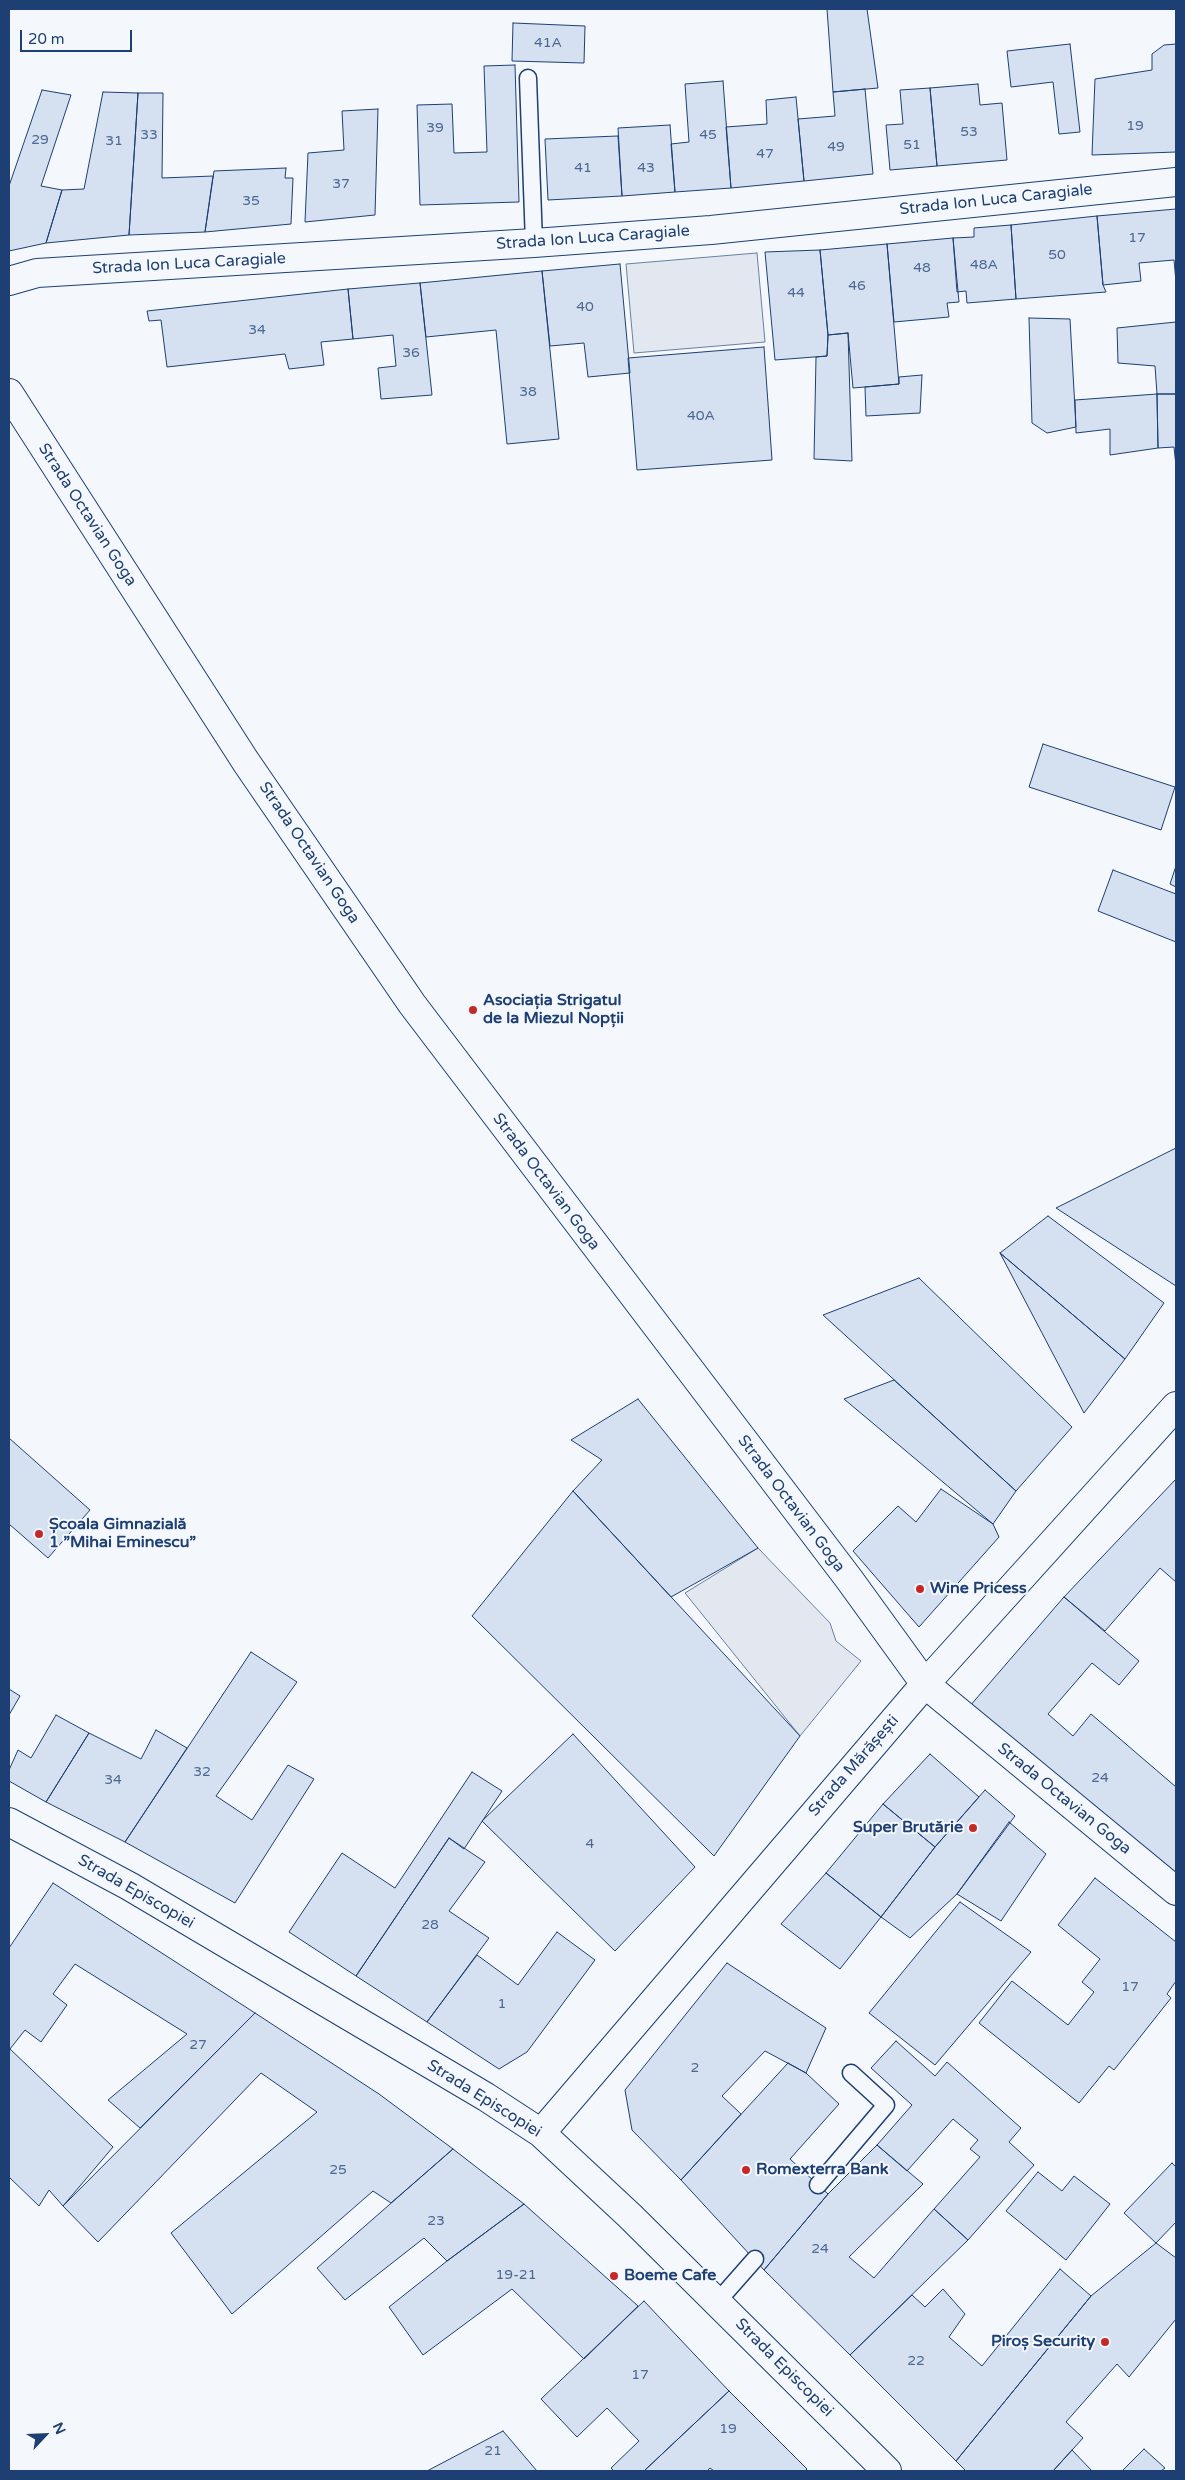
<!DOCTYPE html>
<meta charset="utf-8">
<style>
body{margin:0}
#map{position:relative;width:1185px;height:2480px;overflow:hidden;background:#f4f7fb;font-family:"Varela Round",sans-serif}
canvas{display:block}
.frame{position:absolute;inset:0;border:10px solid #1d3f73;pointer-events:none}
.north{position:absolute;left:20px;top:2410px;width:50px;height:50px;-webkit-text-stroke:4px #f4f7fb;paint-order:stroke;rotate:65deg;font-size:14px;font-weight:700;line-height:20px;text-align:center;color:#1d3f73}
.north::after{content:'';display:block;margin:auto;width:18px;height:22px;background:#1d3f73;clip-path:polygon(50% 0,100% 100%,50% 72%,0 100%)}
.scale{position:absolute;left:20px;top:30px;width:112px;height:22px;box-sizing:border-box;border:2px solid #1d3f73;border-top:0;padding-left:6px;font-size:15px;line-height:18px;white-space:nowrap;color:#1d3f73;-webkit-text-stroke:4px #f4f7fb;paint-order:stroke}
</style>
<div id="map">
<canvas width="1185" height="2480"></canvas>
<div class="frame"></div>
<div class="north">N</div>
<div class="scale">20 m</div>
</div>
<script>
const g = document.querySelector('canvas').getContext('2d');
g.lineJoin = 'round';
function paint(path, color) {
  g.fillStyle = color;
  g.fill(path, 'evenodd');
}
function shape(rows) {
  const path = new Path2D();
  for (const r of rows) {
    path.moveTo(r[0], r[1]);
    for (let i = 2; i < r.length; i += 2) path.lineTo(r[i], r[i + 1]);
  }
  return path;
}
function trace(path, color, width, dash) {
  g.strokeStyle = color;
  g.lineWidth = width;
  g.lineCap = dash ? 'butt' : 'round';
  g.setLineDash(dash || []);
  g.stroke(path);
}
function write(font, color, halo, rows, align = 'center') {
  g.font = font + ' "Varela Round",sans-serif';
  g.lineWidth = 4;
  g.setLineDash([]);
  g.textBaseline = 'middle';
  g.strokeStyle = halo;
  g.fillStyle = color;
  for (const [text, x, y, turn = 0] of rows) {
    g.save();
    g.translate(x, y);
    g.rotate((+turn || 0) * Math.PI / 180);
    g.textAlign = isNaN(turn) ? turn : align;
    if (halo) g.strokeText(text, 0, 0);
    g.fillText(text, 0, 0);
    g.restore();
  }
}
const parking = shape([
 [757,253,765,342,634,353,626,264,757,253],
 [758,1548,830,1623,836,1641,861,1661,800,1736,685,1593,758,1548]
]);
paint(parking, '#e3e8f0');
trace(parking, '#687fa3', 1);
const building = shape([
 [827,9,867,9,878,88,833,92,827,9],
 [513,23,585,26,584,63,512,61,513,23],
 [1070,44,1080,132,1059,134,1053,82,1011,87,1007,51,1070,44],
 [1176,44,1176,152,1092,155,1095,79,1152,70,1152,54,1164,45,1176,44],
 [515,65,519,202,420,205,417,105,452,104,454,153,487,152,484,66,515,65],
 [723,81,731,188,675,192,671,144,689,142,685,84,723,81],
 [978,84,980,105,1002,103,1007,160,937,166,930,88,978,84],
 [930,88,937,166,890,170,886,125,903,124,900,90,930,88],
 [865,89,873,174,804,181,798,119,835,116,833,92,865,89],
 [42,90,71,95,41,186,62,190,46,243,9,251,9,186,42,90],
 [103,92,138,93,129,235,46,243,62,190,84,189,103,92],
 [138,93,163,93,162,178,213,176,205,232,129,235,138,93],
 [796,97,804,181,731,188,726,127,767,124,766,100,796,97],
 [378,109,375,215,305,222,308,153,344,150,342,111,378,109],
 [670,125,675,192,622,196,618,128,670,125],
 [618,136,622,196,548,200,545,139,618,136],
 [286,168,285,178,293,178,291,224,205,232,214,171,286,168],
 [1176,209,1176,282,1174,260,1139,263,1141,281,1103,285,1097,216,1176,209],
 [1097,216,1103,285,1106,292,1016,299,1011,225,1097,216],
 [1011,225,1016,299,967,303,966,291,957,292,953,238,974,237,974,228,1011,225],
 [953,238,959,302,947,303,949,317,894,322,887,244,953,238],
 [887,244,899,384,853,388,848,333,828,335,820,250,887,244],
 [820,250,828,335,827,356,775,360,765,252,820,250],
 [620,264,630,373,588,377,584,343,550,346,542,271,620,264],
 [542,271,559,439,507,444,496,330,426,337,420,283,542,271],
 [420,283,432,395,381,399,378,368,396,366,393,335,353,339,348,289,420,283],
 [348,289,353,339,321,342,324,365,289,369,285,354,167,367,161,320,149,321,147,311,348,289],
 [1029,318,1070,319,1076,427,1047,433,1032,423,1029,318],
 [1176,322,1176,394,1157,394,1155,366,1118,363,1117,328,1176,322],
 [848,333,852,461,814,459,816,357,827,356,828,335,848,333],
 [764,347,772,460,637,470,628,358,764,347],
 [922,375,920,413,866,416,865,387,899,384,899,377,922,375],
 [1157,394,1176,394,1176,466,1174,447,1158,448,1157,394],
 [1157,394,1158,448,1110,455,1110,429,1076,433,1075,400,1157,394],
 [1043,744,1175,787,1161,830,1029,787,1043,744],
 [1176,866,1176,887,1170,884,1176,866],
 [1113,870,1176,894,1176,942,1098,911,1113,870],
 [1176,1148,1176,1286,1056,1208,1176,1148],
 [1048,1216,1164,1303,1125,1359,1000,1253,1048,1216],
 [1000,1253,1125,1359,1084,1413,1000,1253],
 [919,1278,1072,1427,1016,1491,823,1315,919,1278],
 [894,1380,1016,1491,993,1524,844,1399,894,1380],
 [638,1399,758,1548,671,1597,573,1491,602,1460,571,1440,638,1399],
 [9,1438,90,1510,48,1558,9,1524,9,1438],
 [1176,1479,1176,1582,1160,1568,1105,1631,1064,1597,1176,1479],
 [941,1489,993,1524,999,1537,919,1627,853,1551,898,1506,916,1522,941,1489],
 [573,1491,800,1736,714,1856,472,1616,573,1491],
 [1064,1597,1139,1661,1119,1685,1092,1663,1048,1714,1073,1736,1091,1714,1176,1787,1176,1885,969,1707,1064,1597],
 [251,1652,297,1682,216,1796,252,1820,288,1765,314,1779,235,1903,125,1842,251,1652],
 [9,1689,20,1696,9,1715,9,1689],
 [56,1715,89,1733,46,1802,9,1781,9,1770,18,1750,31,1758,56,1715],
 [156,1730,187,1748,125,1842,46,1802,89,1733,141,1759,156,1730],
 [573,1734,695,1867,615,1951,482,1821,573,1734],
 [930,1754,979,1797,935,1847,883,1804,930,1754],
 [472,1772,502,1791,464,1849,449,1838,356,1976,289,1932,342,1853,395,1888,472,1772],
 [985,1790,1015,1816,957,1894,910,1938,881,1917,935,1847,985,1790],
 [883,1804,935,1847,881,1917,826,1873,883,1804],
 [1009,1822,1046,1854,1001,1921,957,1894,1009,1822],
 [449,1838,485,1862,449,1911,489,1938,427,2022,356,1976,449,1838],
 [826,1873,881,1917,840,1969,781,1924,826,1873],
 [1095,1878,1176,1942,1176,1981,1167,1994,1171,1998,1114,2070,1109,2066,1079,2103,979,2023,1012,1981,1068,2025,1094,1992,1082,1982,1100,1959,1058,1925,1095,1878],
 [53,1883,255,2013,140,2128,108,2100,187,2034,75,1964,53,1994,67,2005,41,2042,25,2030,10,2049,113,2147,63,2206,49,2190,39,2206,9,2177,9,1948,53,1883],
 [960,1902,1031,1952,935,2065,869,2013,960,1902],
 [557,1932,595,1960,527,2052,499,2069,427,2022,477,1955,518,1985,557,1932],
 [727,1963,826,2028,806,2073,765,2051,722,2096,741,2114,681,2180,632,2130,625,2090,727,1963],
 [255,2013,379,2094,453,2149,391,2203,373,2191,232,2314,171,2233,317,2112,261,2073,98,2242,63,2206,255,2013],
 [896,2041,935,2076,947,2062,1021,2128,1009,2142,1034,2165,968,2240,934,2209,980,2157,970,2149,978,2140,953,2119,907,2171,877,2145,912,2105,871,2068,896,2041],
 [788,2063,806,2073,839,2104,790,2159,828,2194,764,2270,681,2180,788,2063],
 [877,2145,923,2184,849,2257,874,2278,934,2209,968,2240,850,2355,764,2270,828,2194,877,2145],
 [453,2149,524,2204,447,2261,424,2238,345,2300,317,2268,453,2149],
 [1172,2163,1176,2167,1176,2222,1156,2243,1124,2213,1172,2163],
 [1038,2172,1062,2191,1074,2176,1110,2204,1066,2260,1006,2211,1038,2172],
 [524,2204,638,2306,584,2359,512,2289,423,2355,389,2307,447,2261,524,2204],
 [1156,2243,1176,2258,1176,2319,1129,2377,1117,2364,1066,2422,1083,2438,1053,2471,966,2471,956,2461,1091,2296,1156,2243],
 [1060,2269,1091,2296,956,2461,850,2355,912,2295,925,2307,943,2289,965,2314,949,2337,982,2366,1060,2269],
 [644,2301,729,2391,644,2471,614,2471,611,2468,639,2441,607,2408,577,2437,541,2399,644,2301],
 [729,2391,807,2469,805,2471,714,2471,710,2468,707,2471,644,2471,729,2391],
 [503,2431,537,2471,427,2471,503,2431],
 [1144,2449,1165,2468,1161,2471,1122,2471,1144,2449],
 [1072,2450,1092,2471,1053,2471,1072,2450]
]);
paint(building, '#d5e0f0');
trace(building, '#1d3f73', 1);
const lane = shape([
 [528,78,534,243],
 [818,2185,886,2105,851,2073],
 [718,2301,755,2259]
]);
const street = shape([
 [9,281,37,273,534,243,711,230,1176,182],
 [9,393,246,762,412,1004,849,1579,925,1684,1176,1891]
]);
const secondary = shape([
 [9,1822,129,1886,486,2097,541,2133,630,2216,887,2471],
 [541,2133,925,1684,1176,1406]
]);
trace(lane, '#1d3f73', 19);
trace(street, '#1d3f73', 30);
trace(secondary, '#1d3f73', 30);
trace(lane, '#f4f7fb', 16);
trace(street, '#f4f7fb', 28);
trace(secondary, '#f4f7fb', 28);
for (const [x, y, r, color] of [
 [473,1010,5,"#c62828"],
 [39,1534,5,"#c62828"],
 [920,1589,5,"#c62828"],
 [973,1828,5,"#c62828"],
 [746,2170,5,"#c62828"],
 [614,2276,5,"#c62828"],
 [1105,2342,5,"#c62828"]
]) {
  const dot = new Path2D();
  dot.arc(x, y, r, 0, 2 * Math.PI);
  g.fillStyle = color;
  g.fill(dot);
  trace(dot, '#f4f7fb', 2);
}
write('14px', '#4b6792', null, [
 ["41A",548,43],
 ["19",1135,126],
 ["39",435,128],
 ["53",969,132],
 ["33",149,135],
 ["45",708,135],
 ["29",40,140],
 ["31",114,141],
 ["51",912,145],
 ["49",836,147],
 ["47",765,154],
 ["41",583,168],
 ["43",646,168],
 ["37",341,184],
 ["35",251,201],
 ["17",1137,238],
 ["50",1057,255],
 ["48A",984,265],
 ["48",922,268],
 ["46",857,286],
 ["44",796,293],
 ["40",585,307],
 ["34",257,330],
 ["36",411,353],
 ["38",528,392],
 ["40A",701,416],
 ["32",202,1772],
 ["24",1100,1778],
 ["34",113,1780],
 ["4",590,1844],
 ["28",430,1925],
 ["17",1130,1987],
 ["1",502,2004],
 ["27",198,2045],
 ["2",695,2068],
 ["25",338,2170],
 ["23",436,2221],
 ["24",820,2249],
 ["19-21",516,2275],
 ["22",916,2361],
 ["17",640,2375],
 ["19",728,2429],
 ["21",493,2451]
]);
write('16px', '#1d3f73', '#f4f7fb', [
 ["Strada Ion Luca Caragiale",996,200,-6],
 ["Strada Ion Luca Caragiale",593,238,-4],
 ["Strada Ion Luca Caragiale",189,264,-3],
 ["Strada Octavian Goga",87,515,57],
 ["Strada Octavian Goga",309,853,56],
 ["Strada Octavian Goga",546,1182,53],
 ["Strada Octavian Goga",791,1504,53],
 ["Strada Mărășești",854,1766,-49],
 ["Strada Octavian Goga",1064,1799,39],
 ["Strada Episcopiei",136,1892,30],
 ["Strada Episcopiei",484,2099,32],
 ["Strada Episcopiei",784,2368,45]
]);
write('bold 16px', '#1d3f73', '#f4f7fb', [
 ["Asociația Strigatul",483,1001],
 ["de la Miezul Nopții",483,1019],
 ["Școala Gimnazială",49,1525],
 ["1 ”Mihai Eminescu”",49,1543],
 ["Wine Pricess",930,1589],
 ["Super Brutărie",963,1828,"right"],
 ["Romexterra Bank",756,2170],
 ["Boeme Cafe",624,2276],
 ["Piroș Security",1095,2342,"right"]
], 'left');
</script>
